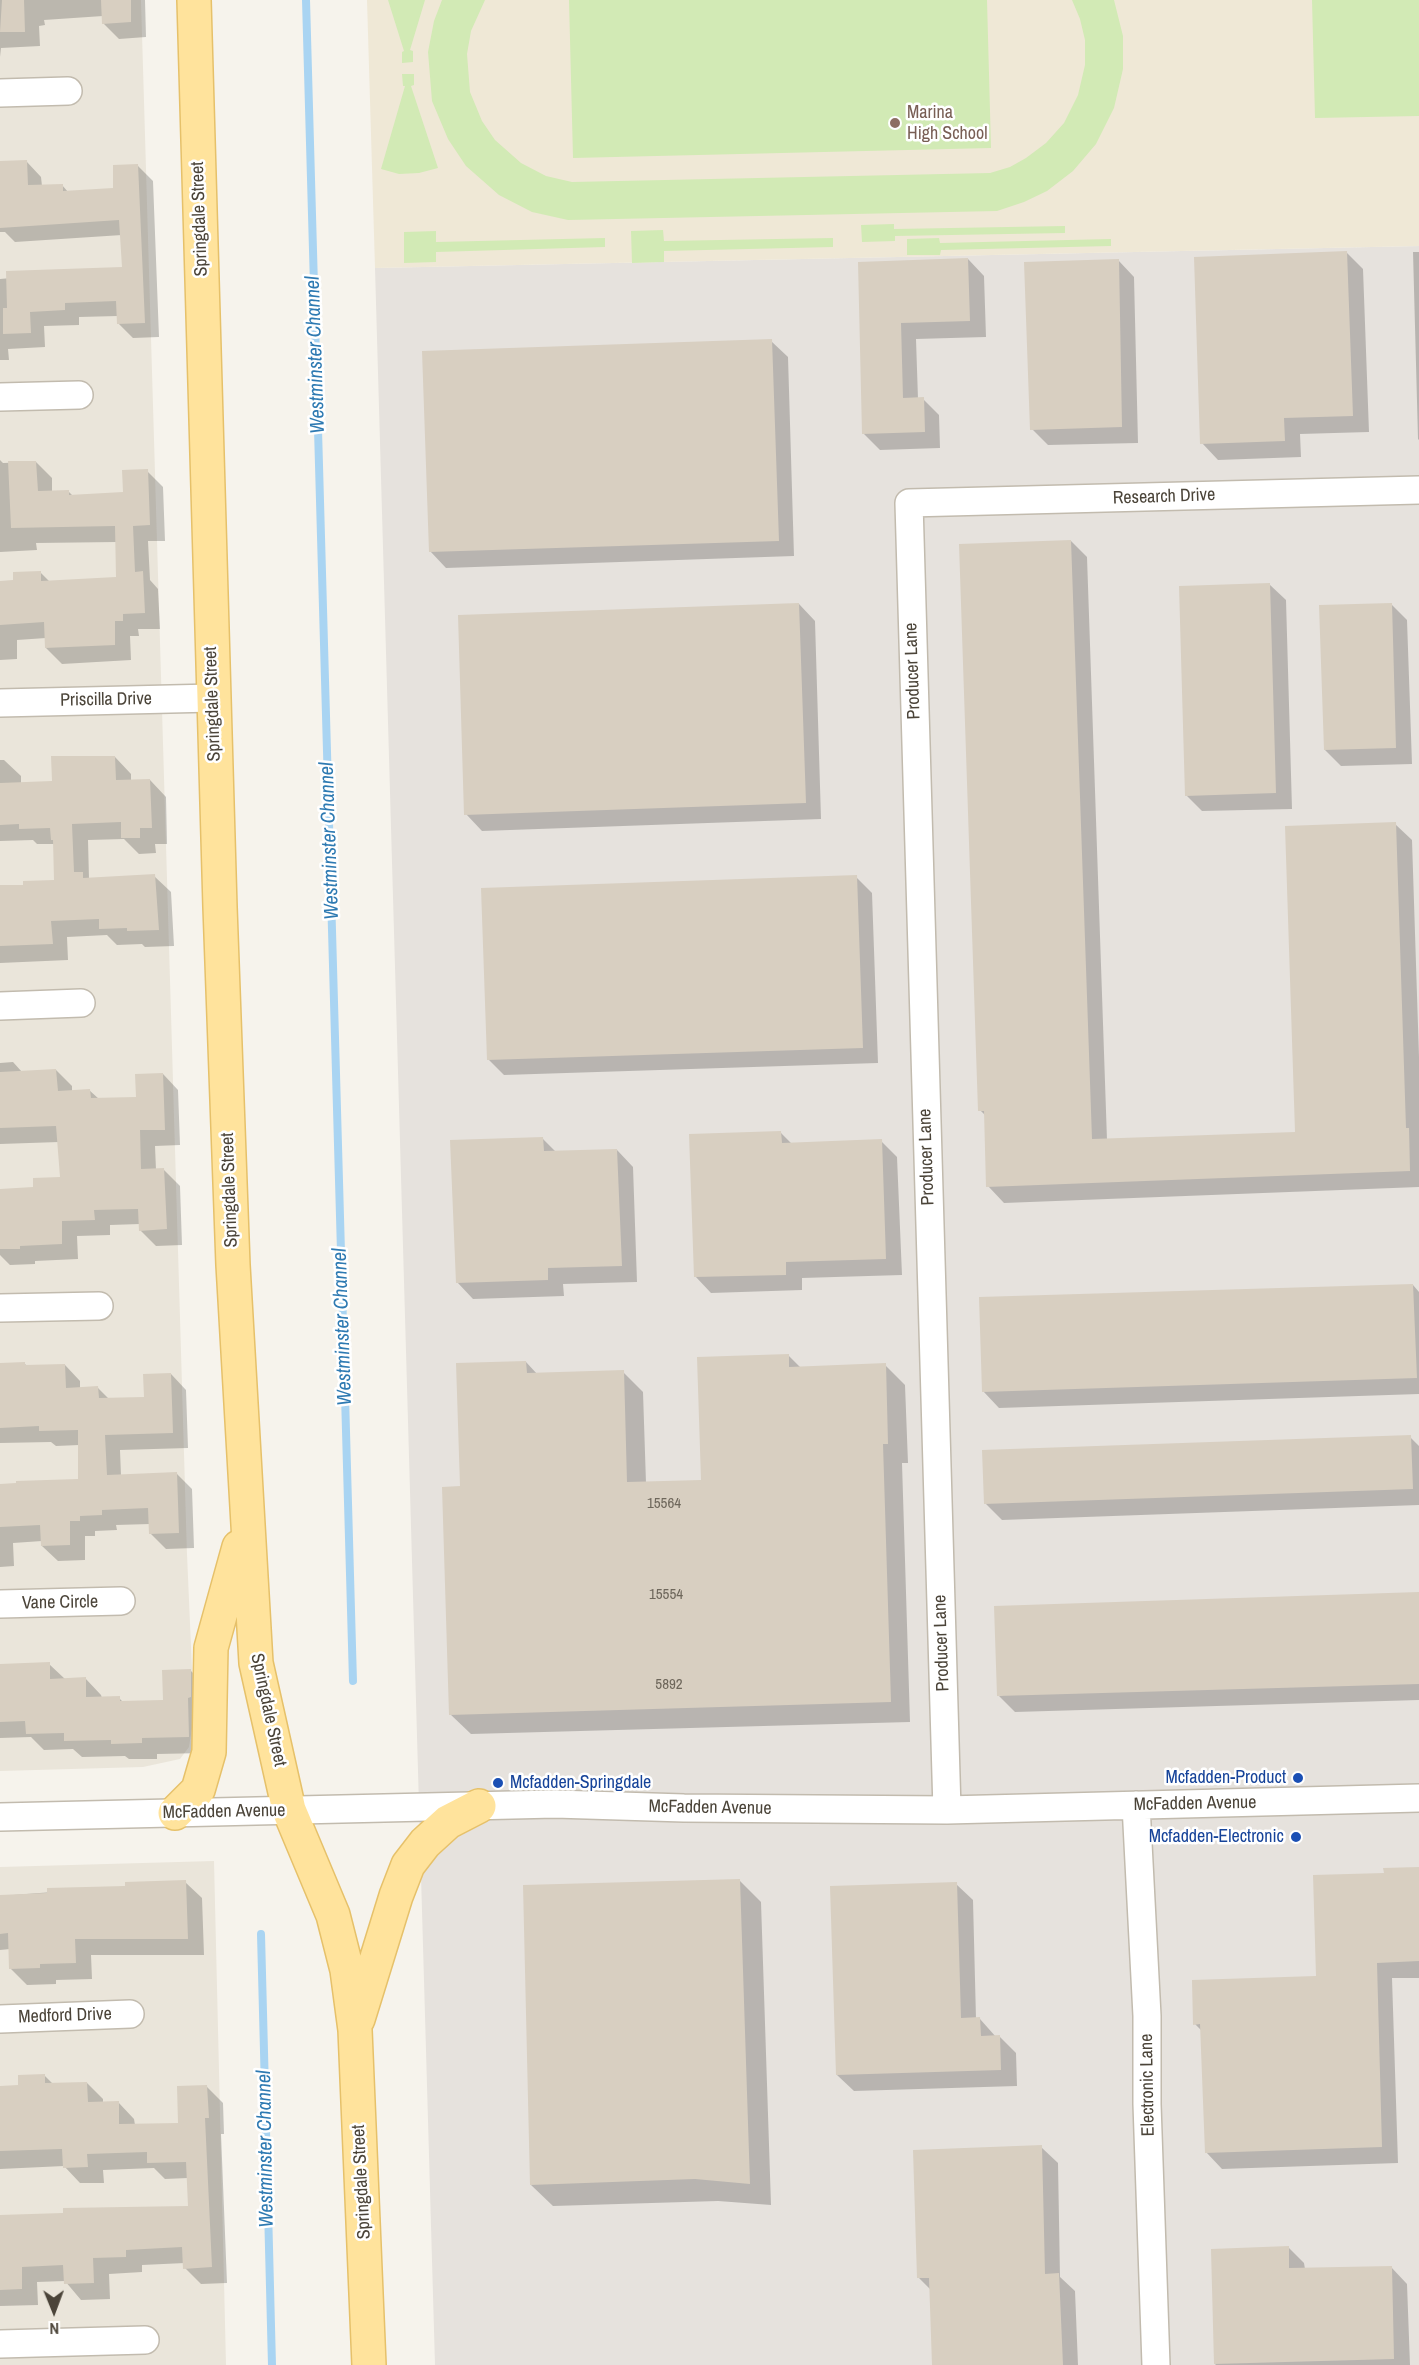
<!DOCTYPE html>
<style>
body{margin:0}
#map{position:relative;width:1419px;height:2365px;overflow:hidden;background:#f6f3ec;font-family:"Archivo Narrow",sans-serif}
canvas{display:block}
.north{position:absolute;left:24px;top:2281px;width:60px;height:60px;-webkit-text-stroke:4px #fff;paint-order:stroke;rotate:179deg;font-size:16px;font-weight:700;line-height:24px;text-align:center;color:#4b4439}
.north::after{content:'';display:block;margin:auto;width:21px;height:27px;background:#4b4439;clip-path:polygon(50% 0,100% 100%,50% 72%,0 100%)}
</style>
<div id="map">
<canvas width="1419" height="2365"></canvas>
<div class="north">N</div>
</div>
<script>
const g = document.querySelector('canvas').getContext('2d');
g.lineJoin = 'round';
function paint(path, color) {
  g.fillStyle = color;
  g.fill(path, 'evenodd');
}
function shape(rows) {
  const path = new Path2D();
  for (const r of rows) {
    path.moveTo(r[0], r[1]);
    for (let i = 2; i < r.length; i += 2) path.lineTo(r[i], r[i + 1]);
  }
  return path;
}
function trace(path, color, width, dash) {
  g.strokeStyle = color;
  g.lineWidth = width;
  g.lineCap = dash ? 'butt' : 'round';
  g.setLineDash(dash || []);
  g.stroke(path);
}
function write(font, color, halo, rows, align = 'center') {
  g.font = font + ' "Archivo Narrow",sans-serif';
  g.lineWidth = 5;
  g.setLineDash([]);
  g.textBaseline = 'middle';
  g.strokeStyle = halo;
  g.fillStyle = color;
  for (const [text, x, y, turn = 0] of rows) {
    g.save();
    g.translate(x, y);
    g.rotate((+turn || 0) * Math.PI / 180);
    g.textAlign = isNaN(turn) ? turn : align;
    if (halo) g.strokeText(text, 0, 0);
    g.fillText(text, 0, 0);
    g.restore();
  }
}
paint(shape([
 [0,0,141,0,187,1554,194,1716,189,1747,180,1759,143,1767,0,1771],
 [214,1861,226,2365,0,2365,0,1867]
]), '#eae5da');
paint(shape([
 [1419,246,1419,2365,435,2365,375,268]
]), '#e6e2dd');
paint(shape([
 [367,0,1419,0,1419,246,375,268]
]), '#efe8d6');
paint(shape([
 [388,0,425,0,410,50,413,51,413,62,402,63,402,52,404,51],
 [442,0,485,0,471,31,467,54,470,92,482,121,495,140,521,163,546,176,572,182,990,173,1010,167,1026,158,1046,143,1064,123,1078,95,1085,65,1085,40,1080,19,1072,0,1114,0,1123,36,1123,69,1114,108,1096,144,1073,171,1047,191,1024,202,997,211,568,220,532,212,499,195,466,166,448,139,432,101,428,52,434,21],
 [569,0,987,0,991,148,573,158],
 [1312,0,1419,0,1419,116,1315,118],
 [402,74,414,74,414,85,411,86,438,168,419,173,399,174,381,169,405,86,403,86],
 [894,224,894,229,1065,226,1065,233,895,236,895,241,862,242,861,225],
 [663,230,664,241,833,238,833,247,664,251,664,262,632,263,631,231],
 [436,231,436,242,605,238,605,247,436,252,436,262,404,263,404,232],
 [939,238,940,243,1111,239,1111,246,941,250,940,255,907,255,907,239]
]), '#d2eab5');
paint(shape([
 [0,0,145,0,146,37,119,39,103,23,103,16,44,20,45,25,39,26,40,46,1,48,0,57],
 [27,162,41,177,42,186,62,185,68,192,115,190,138,166,153,181,159,337,133,338,118,323,118,316,79,317,79,325,44,326,45,347,8,349,9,360,0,360,0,279,123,268,122,235,15,242,5,232,0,232,0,163],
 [1413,252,1419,252,1419,440,1418,439],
 [1347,253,1363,269,1369,432,1300,434,1301,457,1218,460,1202,443],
 [968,259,984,276,986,337,916,339,918,399,923,399,939,415,940,448,880,450,863,433,859,263],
 [1118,260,1134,277,1138,443,1048,445,1032,429],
 [771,341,788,357,794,556,446,568,430,551],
 [0,460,3,463,36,462,52,478,52,492,69,492,73,496,124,494,147,471,163,487,165,541,148,541,150,580,158,589,160,629,138,629,139,636,130,636,131,660,62,664,46,648,46,638,17,640,17,659,0,660,0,582,15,582,40,572,50,582,118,578,117,542,36,543,37,550,0,552],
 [1071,541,1087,557,1107,1140,1296,1134,1395,824,1412,840,1419,1057,1419,1187,1004,1203,988,1186,985,1115,980,1110],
 [1269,584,1286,600,1292,809,1202,811,1186,795],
 [799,604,815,621,821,819,482,831,466,814],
 [1391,604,1407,620,1412,764,1341,766,1325,750],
 [115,757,131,774,131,781,150,780,166,797,167,844,155,844,156,853,139,854,124,839,88,840,89,879,154,876,171,892,174,946,145,947,142,944,117,945,107,935,67,937,68,960,0,963,0,887,25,886,55,881,55,844,37,844,33,840,0,841,0,760,4,760,21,776,21,783,54,782],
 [856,877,872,893,878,1063,504,1075,488,1059],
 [13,1062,22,1072,56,1070,72,1086,72,1091,89,1090,99,1099,137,1099,163,1074,178,1090,180,1145,155,1146,156,1170,164,1170,180,1186,182,1245,156,1246,140,1230,140,1224,110,1225,110,1235,77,1236,78,1259,35,1261,35,1264,10,1265,0,1255,0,1190,34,1189,61,1178,59,1142,0,1144,0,1063],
 [781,1133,792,1144,881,1141,897,1157,902,1275,802,1278,802,1290,711,1293,695,1276],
 [543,1139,556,1152,617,1150,633,1167,637,1282,563,1284,564,1296,473,1299,457,1282],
 [1413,1285,1419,1292,1419,1394,999,1408,983,1391],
 [788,1355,801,1368,885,1365,905,1385,908,1463,902,1463,910,1722,471,1734,450,1714,462,1488,526,1362,538,1375,623,1372,643,1392,646,1483,702,1481],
 [24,1363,27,1366,65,1365,80,1381,80,1389,98,1388,109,1399,146,1398,171,1374,186,1390,188,1448,120,1450,121,1476,177,1474,192,1489,194,1548,166,1549,150,1533,150,1524,116,1525,117,1530,95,1531,95,1536,85,1536,85,1560,58,1561,42,1546,42,1541,13,1543,14,1566,0,1567,0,1485,80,1480,79,1445,56,1446,51,1442,0,1443,0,1364],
 [1410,1437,1419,1446,1419,1505,1002,1520,985,1503],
 [1419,1594,1419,1700,1015,1712,999,1696],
 [49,1664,65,1679,85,1678,101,1695,102,1698,119,1698,124,1703,164,1701,191,1671,207,1687,205,1753,157,1754,157,1759,129,1759,125,1756,82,1757,73,1749,44,1750,31,1737,0,1738,0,1665],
 [1419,1869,1419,1978,1392,1978,1398,2163,1222,2169,1206,2152,1202,2031,1195,2024,1318,1978,1385,1875],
 [739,1880,761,1902,771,2205,718,2201,553,2206,531,2185],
 [185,1882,202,1898,204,1955,91,1955,92,1979,56,1980,56,1984,27,1985,11,1969,10,1949,0,1950,0,1896],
 [956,1884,973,1900,976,2019,980,2019,996,2037,1000,2037,1016,2053,1017,2086,854,2091,837,2075],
 [44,2075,53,2084,87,2083,103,2099,103,2103,118,2102,134,2119,135,2125,179,2124,207,2087,223,2103,224,2134,221,2134,227,2283,201,2284,185,2268,185,2263,142,2265,142,2272,109,2274,110,2299,81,2300,65,2281,37,2282,38,2305,0,2306,0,2217,189,2208,188,2178,165,2179,154,2168,103,2170,104,2183,80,2183,64,2166,0,2169,0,2087,20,2087],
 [1041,2147,1058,2163,1060,2277,1075,2291,1078,2365,933,2365,931,2290,919,2278],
 [1288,2247,1304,2263,1305,2269,1391,2267,1407,2284,1410,2365,1216,2365,1215,2364]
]), '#0003');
trace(shape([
 [306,0,353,1681],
 [261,1934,272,2365]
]), '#a9d4f2', 8);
paint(shape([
 [2,0,24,0,25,32,0,32],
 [101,0,131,0,131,22,102,24],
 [27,160,28,185,63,184,63,191,113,188,113,165,138,164,145,323,117,324,116,301,65,303,65,310,30,312,31,333,3,334,3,308,7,308,6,271,122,267,119,220,0,228,0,161],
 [1347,251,1353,416,1284,418,1285,441,1200,444,1194,257],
 [968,258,970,321,901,323,903,398,924,397,925,432,862,434,858,262],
 [1119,259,1122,427,1030,430,1024,262],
 [772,339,779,541,429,552,422,351],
 [8,461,36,461,38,491,69,490,69,495,123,492,122,470,148,469,150,525,133,526,135,572,143,571,145,613,123,614,123,621,115,621,115,645,45,648,44,622,0,625,0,581,13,580,13,572,41,571,41,581,116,577,115,526,11,528],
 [1071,540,1092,1139,1295,1132,1285,826,1396,822,1406,1128,1409,1128,1410,1171,986,1187,984,1111,978,1111,959,544],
 [1270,583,1276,793,1185,796,1179,586],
 [799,603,806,803,464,815,458,615],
 [1392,603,1396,748,1324,750,1319,605],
 [51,756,115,756,116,780,150,779,152,828,140,828,140,838,121,838,121,822,72,824,74,872,83,872,83,878,155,874,159,930,127,931,127,928,99,929,99,919,51,921,53,944,0,946,0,885,23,885,23,881,54,880,53,840,51,840,50,828,19,829,19,824,0,825,0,783,52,781],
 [857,875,863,1048,487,1060,481,888],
 [56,1069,58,1091,90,1089,91,1098,136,1097,135,1074,163,1073,165,1130,140,1130,141,1169,164,1168,167,1229,139,1231,138,1209,94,1210,95,1220,62,1221,62,1244,20,1246,20,1249,0,1249,0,1189,33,1187,33,1178,60,1177,56,1126,0,1128,0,1072],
 [781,1131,782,1143,882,1139,886,1259,786,1262,786,1275,694,1277,689,1134],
 [543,1137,544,1151,617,1149,622,1266,548,1268,548,1280,456,1283,450,1140],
 [1413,1284,1417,1378,982,1392,979,1297],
 [789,1354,789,1367,886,1363,888,1444,883,1444,891,1702,449,1715,442,1487,460,1486,456,1363,526,1361,527,1373,624,1370,627,1482,701,1480,697,1357],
 [25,1362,25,1365,65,1364,66,1388,98,1386,99,1398,144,1397,143,1374,171,1373,173,1433,105,1435,107,1475,177,1472,179,1533,149,1534,148,1508,102,1510,102,1515,80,1516,80,1521,70,1521,70,1545,41,1546,40,1525,0,1527,0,1484,16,1483,16,1481,78,1479,78,1430,39,1431,39,1426,0,1428,0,1363],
 [1411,1435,1413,1489,984,1504,982,1450],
 [1419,1592,1419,1684,997,1696,994,1606],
 [50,1662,50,1679,86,1677,86,1697,120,1696,120,1701,163,1700,162,1670,191,1669,191,1697,188,1698,189,1737,142,1738,142,1743,111,1744,111,1740,64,1741,64,1733,26,1734,25,1721,0,1722,0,1664],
 [1419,1867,1419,1961,1377,1963,1382,2147,1205,2153,1200,2024,1193,2025,1192,1980,1316,1976,1313,1875,1384,1873,1383,1868],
 [740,1879,750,2184,695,2179,530,2185,523,1885],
 [186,1880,188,1939,75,1939,76,1963,40,1964,40,1968,9,1969,8,1933,0,1934,0,1895,47,1893,47,1888,125,1886,125,1882],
 [957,1882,961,2018,980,2017,981,2036,1000,2035,1001,2070,836,2075,830,1886],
 [45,2074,45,2083,87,2082,88,2102,119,2101,119,2124,178,2123,177,2086,207,2085,209,2118,205,2118,212,2267,183,2269,182,2247,126,2250,126,2257,93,2258,94,2283,64,2284,63,2265,22,2267,22,2289,0,2290,0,2215,63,2213,63,2208,188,2206,186,2162,147,2163,147,2152,87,2154,88,2167,63,2168,62,2149,0,2151,0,2086,18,2085,18,2075],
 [1042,2145,1045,2274,1059,2273,1063,2365,932,2365,929,2278,917,2278,913,2150],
 [1289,2246,1289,2268,1392,2266,1394,2359,1214,2364,1211,2249]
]), '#d8cfc1');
const minor = shape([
 [0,93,68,91],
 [0,397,79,395],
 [0,703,213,698],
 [0,1006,81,1003],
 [0,1308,99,1306],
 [0,1604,121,1601],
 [1136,1805,1147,2016,1147,2104,1156,2365],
 [947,1810,909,503,1419,490],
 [0,1817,555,1804,684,1808,947,1810,1419,1798],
 [0,2019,130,2014],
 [0,2344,145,2340]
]);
const major = shape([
 [194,0,220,907,233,1265,256,1663,289,1810,333,1915,347,1970,355,2030,369,2365],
 [175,1813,198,1790,209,1752,211,1648,239,1547],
 [358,2019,396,1896,408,1865,425,1843,448,1822,479,1806]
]);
trace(minor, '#c2bbae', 30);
trace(major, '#e6c16a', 36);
trace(minor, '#fff', 27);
trace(major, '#ffe39c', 33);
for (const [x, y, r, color] of [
 [895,123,6,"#8d6e63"],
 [1298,1778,6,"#1a4fb4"],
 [498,1783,6,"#1a4fb4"],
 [1296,1837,6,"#1a4fb4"]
]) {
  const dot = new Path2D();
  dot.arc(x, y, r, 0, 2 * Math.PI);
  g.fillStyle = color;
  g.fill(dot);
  trace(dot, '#fff', 2);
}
write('15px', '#6e675b', null, [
 ["15564",664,1504],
 ["15554",666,1595],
 ["5892",669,1685]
]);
write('18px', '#785e54', '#fff', [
 ["Marina",907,113],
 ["High School",907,134]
], 'left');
write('18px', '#4b4439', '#fff', [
 ["Springdale Street",200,219,-92],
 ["Research Drive",1164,497,-2],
 ["Producer Lane",913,671,-92],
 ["Priscilla Drive",106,700,-1],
 ["Springdale Street",213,704,-92],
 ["Producer Lane",927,1157,-92],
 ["Springdale Street",230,1190,-92],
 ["Vane Circle",60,1603,-1],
 ["Producer Lane",942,1643,-92],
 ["Springdale Street",268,1710,78],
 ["McFadden Avenue",1195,1804,-1],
 ["McFadden Avenue",710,1808,1],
 ["McFadden Avenue",224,1812,-1],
 ["Medford Drive",65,2016,-2],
 ["Electronic Lane",1148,2085,-91],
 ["Springdale Street",362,2182,-93]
]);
write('18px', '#164399', '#fff', [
 ["Mcfadden-Product",1286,1778],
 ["Mcfadden-Springdale",510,1783,"left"],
 ["Mcfadden-Electronic",1284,1837]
], 'right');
write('italic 20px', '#2e7ab2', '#fff', [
 ["Westminster Channel",316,355,-92],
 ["Westminster Channel",330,841,-92],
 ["Westminster Channel",343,1327,-92],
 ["Westminster Channel",266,2149,-91]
]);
</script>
